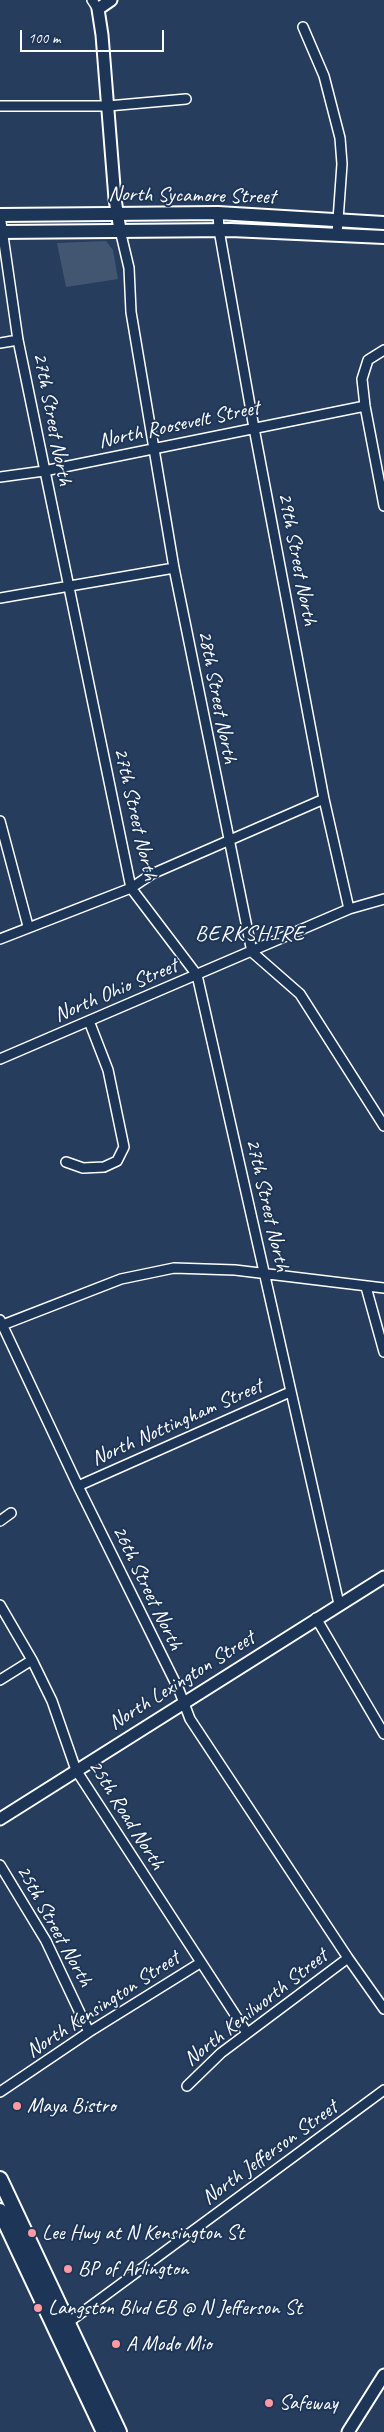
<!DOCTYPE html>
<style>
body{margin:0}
#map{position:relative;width:384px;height:2432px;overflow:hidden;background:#263d5e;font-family:Caveat,sans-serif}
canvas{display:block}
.scale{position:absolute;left:20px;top:30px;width:144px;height:22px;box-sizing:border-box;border:2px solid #fff;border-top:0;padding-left:6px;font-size:15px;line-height:18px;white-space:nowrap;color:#fff;-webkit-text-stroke:4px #1d3557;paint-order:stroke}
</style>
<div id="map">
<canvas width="384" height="2432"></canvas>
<div class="scale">100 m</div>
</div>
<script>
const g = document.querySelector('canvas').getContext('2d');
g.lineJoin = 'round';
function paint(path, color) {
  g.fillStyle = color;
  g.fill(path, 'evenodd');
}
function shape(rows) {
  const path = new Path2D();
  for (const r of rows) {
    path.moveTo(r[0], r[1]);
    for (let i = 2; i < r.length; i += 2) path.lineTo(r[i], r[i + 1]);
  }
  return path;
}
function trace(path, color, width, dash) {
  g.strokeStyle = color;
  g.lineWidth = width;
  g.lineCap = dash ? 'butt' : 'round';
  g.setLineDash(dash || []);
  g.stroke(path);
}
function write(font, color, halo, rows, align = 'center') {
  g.font = font + ' Caveat,sans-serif';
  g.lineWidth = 4;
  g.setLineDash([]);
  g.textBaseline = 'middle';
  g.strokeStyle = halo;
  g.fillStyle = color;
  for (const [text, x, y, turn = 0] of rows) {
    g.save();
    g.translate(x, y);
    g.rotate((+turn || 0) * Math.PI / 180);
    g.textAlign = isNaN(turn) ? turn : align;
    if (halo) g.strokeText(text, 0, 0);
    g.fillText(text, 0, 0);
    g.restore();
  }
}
paint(shape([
 [106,241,113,250,118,279,66,287,57,243]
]), '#425672');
const minor = shape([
 [92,0,98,9],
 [303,27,324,76,340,138,342,164,337,234],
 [0,106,108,106,186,99],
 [218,213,219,230,254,428,324,799,349,909],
 [0,215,18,340,131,888,197,975,339,1604],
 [120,230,129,268,131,312,174,568,252,952,300,994,384,1126],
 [0,343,18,340],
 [384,350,368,360,362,379,365,406,384,506],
 [0,477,44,471,365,406],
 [0,598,174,568],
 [0,821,28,926],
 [0,939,131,888,152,874,324,799],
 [0,1059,349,909,384,899],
 [66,1162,83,1168,104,1167,117,1161,124,1147,108,1070,89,1021],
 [366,1287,384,1352],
 [0,1320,78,1486,179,1690,190,1719,348,1958,384,2009],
 [0,1326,121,1279,174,1268,235,1270,384,1288],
 [78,1486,290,1392],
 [0,1521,11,1513],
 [0,1605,32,1660,52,1701,76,1770,247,2033],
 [316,1618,384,1734],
 [0,1680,32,1660],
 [0,1865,46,1941,89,2032],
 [187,2086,221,2053,348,1958],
 [0,2092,89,2032,200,1963],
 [65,2325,384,2090]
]);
const tertiary = shape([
 [111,0,98,9,102,35,115,199,120,230],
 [0,1819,384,1577],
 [348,2432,384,2375]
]);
const secondary = shape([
 [0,215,218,213,384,223],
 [0,232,231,230,384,237]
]);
const primary = shape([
 [0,2179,119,2432],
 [0,2211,104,2432]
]);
trace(minor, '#fff', 12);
trace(tertiary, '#fff', 15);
trace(secondary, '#fff', 16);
trace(primary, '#fff', 18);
trace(minor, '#1d3557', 9);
trace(tertiary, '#1d3557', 11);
trace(secondary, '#1d3557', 12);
trace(primary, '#1d3557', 14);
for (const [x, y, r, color] of [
 [17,2106,5,"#ff9aa2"],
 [32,2233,5,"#ff9aa2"],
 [68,2269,5,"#ff9aa2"],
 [38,2308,5,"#ff9aa2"],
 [116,2344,5,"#ff9aa2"],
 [269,2403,5,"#ff9aa2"]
]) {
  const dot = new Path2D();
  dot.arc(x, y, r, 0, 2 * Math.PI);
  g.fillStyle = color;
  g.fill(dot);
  trace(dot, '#1d3557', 2);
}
write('21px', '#fff', '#1d3557', [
 ["North Sycamore Street",192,196,1],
 ["27th Street North",52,419,79],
 ["North Roosevelt Street",179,425,-12],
 ["29th Street North",297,559,79],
 ["28th Street North",217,697,79],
 ["27th Street North",135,814,77],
 ["North Ohio Street",116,991,-23],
 ["27th Street North",267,1205,77],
 ["North Nottingham Street",177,1423,-24],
 ["26th Street North",147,1588,64],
 ["North Lexington Street",182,1681,-32],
 ["25th Road North",126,1815,58],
 ["25th Street North",54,1926,61],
 ["North Kensington Street",103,2005,-33],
 ["North Kenilworth Street",256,2008,-38],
 ["North Jefferson Street",270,2153,-36]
]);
write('21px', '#fff', '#1d3557', [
 ["Maya Bistro",27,2106],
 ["Lee Hwy at N Kensington St",42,2233],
 ["BP of Arlington",78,2269],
 ["Langston Blvd EB @ N Jefferson St",48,2308],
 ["A Modo Mio",126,2344],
 ["Safeway",279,2403]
], 'left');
g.letterSpacing = '1px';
write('22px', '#fff', '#1d3557', [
 ["BERKSHIRE",250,934]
]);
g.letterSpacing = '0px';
</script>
